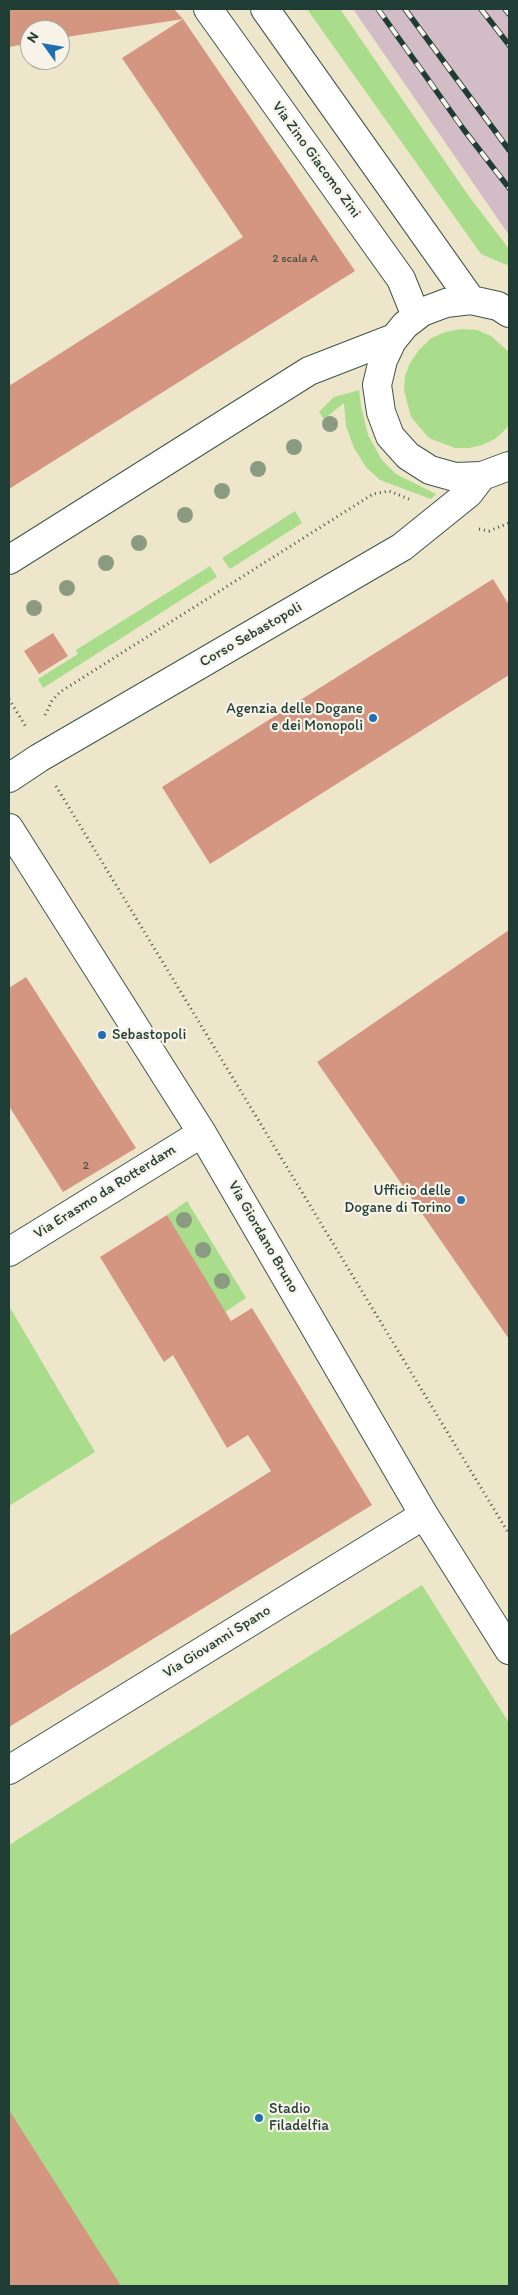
<!DOCTYPE html>
<style>
body{margin:0}
#map{position:relative;width:518px;height:2295px;overflow:hidden;background:#ede6ca;font-family:Itim,sans-serif}
canvas{display:block}
.frame{position:absolute;inset:0;border:10px solid #1f3d34;pointer-events:none}
.north{position:absolute;left:20px;top:20px;width:50px;height:50px;box-sizing:border-box;background:#f7f3e8;border:1px solid #a1aaa0;border-radius:50%;rotate:302deg;font-size:14px;font-weight:700;line-height:20px;text-align:center;color:#1f3d34}
.north::after{content:'';display:block;margin:auto;width:18px;height:22px;background:#1f6fb2;clip-path:polygon(50% 0,100% 100%,50% 72%,0 100%)}
</style>
<div id="map">
<canvas width="518" height="2295"></canvas>
<div class="frame"></div>
<div class="north">N</div>
</div>
<script>
const g = document.querySelector('canvas').getContext('2d');
g.lineJoin = 'round';
function paint(path, color) {
  g.fillStyle = color;
  g.fill(path, 'evenodd');
}
function shape(rows) {
  const path = new Path2D();
  for (const r of rows) {
    path.moveTo(r[0], r[1]);
    for (let i = 2; i < r.length; i += 2) path.lineTo(r[i], r[i + 1]);
  }
  return path;
}
function trace(path, color, width, dash) {
  g.strokeStyle = color;
  g.lineWidth = width;
  g.lineCap = dash ? 'butt' : 'round';
  g.setLineDash(dash || []);
  g.stroke(path);
}
function write(font, color, halo, rows, align = 'center') {
  g.font = font + ' Itim,sans-serif';
  g.lineWidth = 4.5;
  g.setLineDash([]);
  g.textBaseline = 'middle';
  g.strokeStyle = halo;
  g.fillStyle = color;
  for (const [text, x, y, turn = 0] of rows) {
    g.save();
    g.translate(x, y);
    g.rotate((+turn || 0) * Math.PI / 180);
    g.textAlign = isNaN(turn) ? turn : align;
    if (halo) g.strokeText(text, 0, 0);
    g.fillText(text, 0, 0);
    g.restore();
  }
}
paint(shape([
 [353,9,509,9,509,235]
]), '#d2bdc7');
paint(shape([
 [307,9,340,9,468,195,509,249,509,266,481,254],
 [461,329,477,330,491,336,509,352,509,426,495,439,482,445,469,448,455,448,429,438,411,417,404,390,405,376,410,363,419,350,430,339,445,332],
 [359,390,361,406,368,435,382,460,396,474,436,494,431,499,380,480,366,467,354,448,346,426,344,403,324,419,319,412,334,397],
 [295,511,302,523,230,569,222,558],
 [210,566,217,577,43,688,38,679,78,654,76,650],
 [187,1201,246,1298,225,1312,167,1215],
 [9,1306,95,1452,9,1506],
 [422,1585,509,1723,509,2286,9,2286,9,1845]
]), '#a9dc8b');
paint(shape([
 [9,9,174,9,183,19,60,38,60,30,30,30,30,43,9,47],
 [183,19,355,271,9,489,9,386,243,237,122,58],
 [493,579,509,605,509,675,210,864,162,787],
 [53,633,68,656,39,674,24,651],
 [509,930,509,1339,317,1062],
 [26,977,136,1148,63,1192,9,1106,9,988],
 [167,1215,231,1321,252,1308,372,1505,9,1727,9,1636,271,1471,248,1435,227,1448,173,1355,164,1362,100,1257],
 [9,2110,121,2286,11,2286,9,2283]
]), '#d49581');
const minor = shape([
 [9,560,309,371,394,338],
 [9,778,39,758,402,547,469,493,482,476],
 [9,828,202,1133,424,1515,509,1650],
 [9,1252,202,1133],
 [9,1770,424,1515]
]);
const tertiary = shape([
 [208,9,401,279,416,316],
 [265,9,471,300],
 [509,313,498,306,471,300,446,303,422,312,405,325,392,341,383,360,377,385,381,412,390,436,408,456,430,470,455,477,482,476,509,466]
]);
trace(minor, '#3e564a', 30);
trace(tertiary, '#3e564a', 30);
trace(shape([
 [479,529,489,531,509,523],
 [9,699,26,727],
 [45,715,52,701,60,692,373,494,389,491,409,499],
 [56,786,509,1534]
]), '#3e564a', 3, [1, 4]);
trace(minor, '#fff', 28);
trace(tertiary, '#fff', 28);
const rail = shape([
 [378,9,464,130,509,188],
 [405,9,509,150],
 [481,9,509,45],
 [505,9,509,14]
]);
trace(rail, '#1f3d34', 5.5);
trace(rail, '#f7f3e8', 4, [11]);
g.fillStyle = '#8b9b81';
for (const [x, y] of [
 [330,424],
 [294,447],
 [258,469],
 [222,491],
 [185,515],
 [139,543],
 [106,563],
 [67,588],
 [34,608],
 [184,1220],
 [203,1250],
 [222,1281]
]) {
  g.beginPath();
  g.arc(x, y, 8, 0, 2 * Math.PI);
  g.fill();
}
for (const [x, y, r, color] of [
 [373,718,5,"#1f6fb2"],
 [102,1035,5,"#1f6fb2"],
 [461,1200,5,"#1f6fb2"],
 [259,2118,5,"#1f6fb2"]
]) {
  const dot = new Path2D();
  dot.arc(x, y, r, 0, 2 * Math.PI);
  g.fillStyle = color;
  g.fill(dot);
  trace(dot, '#f7f3e8', 2);
}
write('12px', '#4c5347', null, [
 ["2 scala A",295,259],
 ["2",86,1166]
]);
write('15px', '#1f3d34', '#f7f3e8', [
 ["Via Zino Giacomo Zini",316,160,54],
 ["Corso Sebastopoli",251,635,-30],
 ["Via Erasmo da Rotterdam",105,1192,-32],
 ["Via Giordano Bruno",263,1237,60],
 ["Via Giovanni Spano",217,1642,-32]
]);
write('15px', '#1f3d34', '#f7f3e8', [
 ["Agenzia delle Dogane",363,709],
 ["e dei Monopoli",363,726],
 ["Sebastopoli",112,1035,"left"],
 ["Ufficio delle",451,1191],
 ["Dogane di Torino",451,1208],
 ["Stadio",269,2109,"left"],
 ["Filadelfia",269,2126,"left"]
], 'right');
</script>
